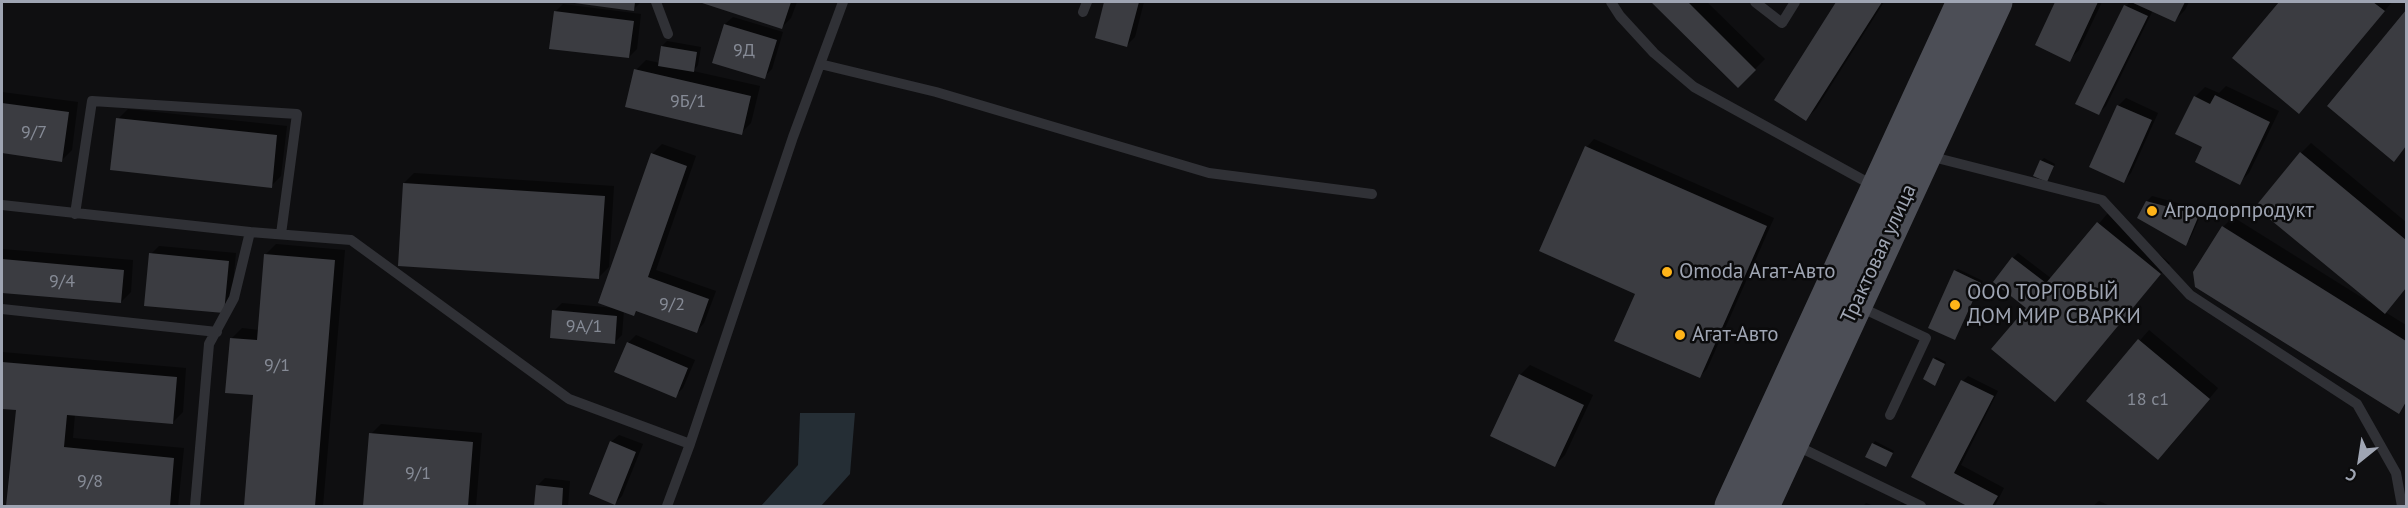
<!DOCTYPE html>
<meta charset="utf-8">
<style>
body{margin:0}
#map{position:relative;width:2408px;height:508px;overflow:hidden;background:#0f0f11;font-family:"PT Sans",sans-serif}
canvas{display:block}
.frame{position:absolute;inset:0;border:3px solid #9fa5b3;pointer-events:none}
.north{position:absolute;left:2330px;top:430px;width:60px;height:60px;-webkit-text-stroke:4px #0b0b0c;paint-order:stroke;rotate:210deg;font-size:16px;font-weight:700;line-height:24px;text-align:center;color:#9fa5b3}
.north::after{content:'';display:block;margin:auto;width:21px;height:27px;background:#9fa5b3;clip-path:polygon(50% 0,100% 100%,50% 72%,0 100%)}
</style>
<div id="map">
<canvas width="2408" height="508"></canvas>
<div class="frame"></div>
<div class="north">С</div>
</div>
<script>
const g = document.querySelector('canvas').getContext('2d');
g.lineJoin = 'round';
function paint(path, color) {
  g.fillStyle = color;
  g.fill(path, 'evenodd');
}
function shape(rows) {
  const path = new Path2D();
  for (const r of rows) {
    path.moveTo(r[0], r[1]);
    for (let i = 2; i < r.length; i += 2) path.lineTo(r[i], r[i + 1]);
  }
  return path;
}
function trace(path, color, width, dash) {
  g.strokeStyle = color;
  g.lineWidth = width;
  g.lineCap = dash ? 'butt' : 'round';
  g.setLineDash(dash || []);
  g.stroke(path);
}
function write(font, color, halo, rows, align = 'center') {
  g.font = font + ' "PT Sans",sans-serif';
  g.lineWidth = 5;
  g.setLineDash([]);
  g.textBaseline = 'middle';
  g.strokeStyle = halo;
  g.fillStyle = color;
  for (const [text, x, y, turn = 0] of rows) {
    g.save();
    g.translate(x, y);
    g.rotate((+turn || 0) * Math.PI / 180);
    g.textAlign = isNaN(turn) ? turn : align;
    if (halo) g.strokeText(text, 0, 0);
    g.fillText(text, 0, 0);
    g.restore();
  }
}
paint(shape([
 [800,413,855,413,850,474,821,506,761,506,798,465]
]), '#252e35');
paint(shape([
 [568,2,641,2,633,10],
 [703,2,797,2,791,18,781,28],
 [1106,2,1144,2,1135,37,1127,45,1096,37],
 [1653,2,1707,2,1765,59,1738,86],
 [1838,2,1884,2,1816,109,1806,119,1776,99],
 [2057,2,2102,2,2079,50,2069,60,2037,44],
 [2130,2,2189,2,2185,10,2175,20,2153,10,2106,106,2098,114,2077,103,2126,6],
 [2281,2,2392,2,2299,112,2234,58],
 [563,4,641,14,637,49,629,57,555,12],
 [2406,12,2406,146,2394,160,2329,106],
 [733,17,783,32,772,69,764,77,714,62,725,24],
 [667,41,701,47,698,65,693,71,760,86,751,123,741,133,636,70,646,60,660,63,662,46],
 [2226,86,2279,111,2249,173,2239,183,2204,146,2195,97,2205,87,2219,93],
 [2,92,78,102,72,150,62,160,2,152],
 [2126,98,2158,113,2131,173,2123,181,2091,166,2118,106],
 [128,109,287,126,281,176,271,186,118,119],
 [1594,139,1774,218,1707,369,1699,377,1637,293,1541,250,1587,147],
 [2311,143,2406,222,2406,288,2385,312,2406,325,2406,404,2399,412,2223,227,2233,217,2369,302,2370,300,2301,153],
 [662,144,696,156,656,270,716,291,704,323,697,331,638,310,634,314,624,310,622,335,614,343,554,311,562,303,614,308,652,154],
 [2044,158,2055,164,2049,178,2041,161],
 [414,173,614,186,609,267,599,277,404,183],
 [2152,196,2203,210,2190,239,2185,244,2147,201],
 [2108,213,2170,263,2064,390,2028,308,2013,258,2018,253,2052,279],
 [276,244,345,250,323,506,245,506,255,394,232,338,242,328,259,330,266,254],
 [159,246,236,253,231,304,223,312,151,254],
 [2,249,133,260,131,292,121,302,2,292],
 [1958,269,1983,281,1955,338,1955,271],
 [2149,330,2218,388,2168,449,2088,401],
 [636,335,695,360,683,388,675,396,628,343],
 [2,352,186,368,183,412,173,422,75,414,73,438,184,448,178,506,8,506,17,408,2,407],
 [1936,357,1946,362,1937,382,1934,359],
 [1530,365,1593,395,1565,455,1555,465,1520,375],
 [1968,376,1998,391,1961,465,2004,488,1995,506,1970,506,1913,477,1963,381],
 [381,424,482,433,476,506,365,506,371,434],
 [619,435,643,444,622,496,615,503,611,442],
 [1875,441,1894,451,1886,465,1873,444],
 [545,478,570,481,568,506,535,506,537,486],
 [2099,501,2110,506,2093,506],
 [1866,503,1874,506,1863,506],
 [1902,503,1910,506,1898,506]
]), '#0007');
paint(shape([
 [567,2,635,2,634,11],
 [699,2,791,2,782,29],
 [1104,2,1139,2,1127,47,1095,38],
 [1651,2,1688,2,1756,70,1738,88],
 [1836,2,1882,2,1806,121,1774,100],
 [2055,2,2098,2,2070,62,2035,45],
 [2131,2,2185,2,2175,22],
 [2279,2,2373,2,2385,11,2299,114,2232,58],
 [2124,5,2148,16,2099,115,2075,104],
 [2406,10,2406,146,2394,162,2327,106],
 [554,11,634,21,629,58,549,49],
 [724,24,777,40,765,79,712,63],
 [661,46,697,52,694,72,658,66],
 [634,69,751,96,742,135,625,107],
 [2215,95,2270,122,2240,185,2195,162,2202,147,2175,134,2194,96,2210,104],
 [2,103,69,112,62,162,2,153],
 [2117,105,2152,120,2124,183,2089,167],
 [116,118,277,135,272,188,110,170],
 [1585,146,1767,226,1700,378,1614,341,1635,294,1539,251],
 [2300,152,2406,240,2406,288,2385,314,2255,207],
 [651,153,687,166,648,277,709,299,697,333,636,311,634,316,598,303],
 [2040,160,2054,166,2047,182,2033,176],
 [403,183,605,196,599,279,398,266],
 [2146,201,2199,215,2186,246,2137,218],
 [2097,222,2161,274,2055,402,1991,349,2026,308,1993,282,2012,257,2046,283],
 [2222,226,2406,341,2406,402,2399,414,2195,287,2193,272],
 [149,253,229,261,224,313,144,306],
 [264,254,335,260,315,506,244,506,253,395,225,393,230,338,257,340],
 [2,259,124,270,121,303,2,293],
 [1954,270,1981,283,1955,340,1928,328],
 [552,310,617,316,615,344,550,338],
 [2138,339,2210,399,2158,460,2086,401],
 [627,342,688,368,676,398,614,372],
 [1933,358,1945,364,1935,386,1923,379],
 [2,362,177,377,173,424,67,415,64,447,174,458,170,506,6,506,16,410,2,409],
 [1519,374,1584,405,1555,467,1490,436],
 [1961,380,1994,396,1954,473,1998,496,1992,506,1967,506,1911,477],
 [369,433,473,442,468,506,363,506],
 [610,441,636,452,615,505,589,494],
 [1872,443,1893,453,1886,467,1865,457],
 [536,485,563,488,562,506,534,506]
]), '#3b3c41');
trace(shape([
 [656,2,668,34],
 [1611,2,1620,16,1654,53,1694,87,1874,186],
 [1755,2,1782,23,1795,2],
 [1083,12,1087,2],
 [820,64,936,92,1209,173,1372,194],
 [1929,156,2102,200,2190,295,2357,404,2396,473,2402,506],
 [2,205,250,232],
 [75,214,92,101,297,114,281,234],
 [1858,306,1926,338,1890,415],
 [2,309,217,332],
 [1795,445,1921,506],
 [195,506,209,344,234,298,250,232,351,240,569,399,690,444],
 [667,506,690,444,793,137,843,2]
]), '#303136', 10);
trace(shape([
 [1731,506,1963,2],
 [1763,506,1996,2]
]), '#4c4e56', 33);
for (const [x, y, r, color] of [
 [2152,211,6,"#ffb419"],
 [1667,272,6,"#ffb419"],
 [1955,305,6,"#ffb419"],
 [1680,335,6,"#ffb419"]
]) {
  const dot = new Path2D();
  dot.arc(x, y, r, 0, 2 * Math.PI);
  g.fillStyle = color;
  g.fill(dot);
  trace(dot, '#0b0b0c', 2);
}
write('18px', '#868b96', null, [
 ["9Д",744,51],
 ["9Б/1",688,102],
 ["9/7",34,133],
 ["9/4",62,282],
 ["9/2",672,305],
 ["9А/1",584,327],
 ["9/1",277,366],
 ["18 с1",2148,400],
 ["9/1",418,474],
 ["9/8",90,482]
]);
write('21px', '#9fa5b3', '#0b0b0c', [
 ["Агродорпродукт",2164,211],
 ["Omoda Агат-Авто",1679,272],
 ["ООО ТОРГОВЫЙ",1967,293],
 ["ДОМ МИР СВАРКИ",1967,317],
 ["Агат-Авто",1692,335]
], 'left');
write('21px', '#9fa5b3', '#0b0b0c', [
 ["Трактовая улица",1879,254,-65]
]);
</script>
